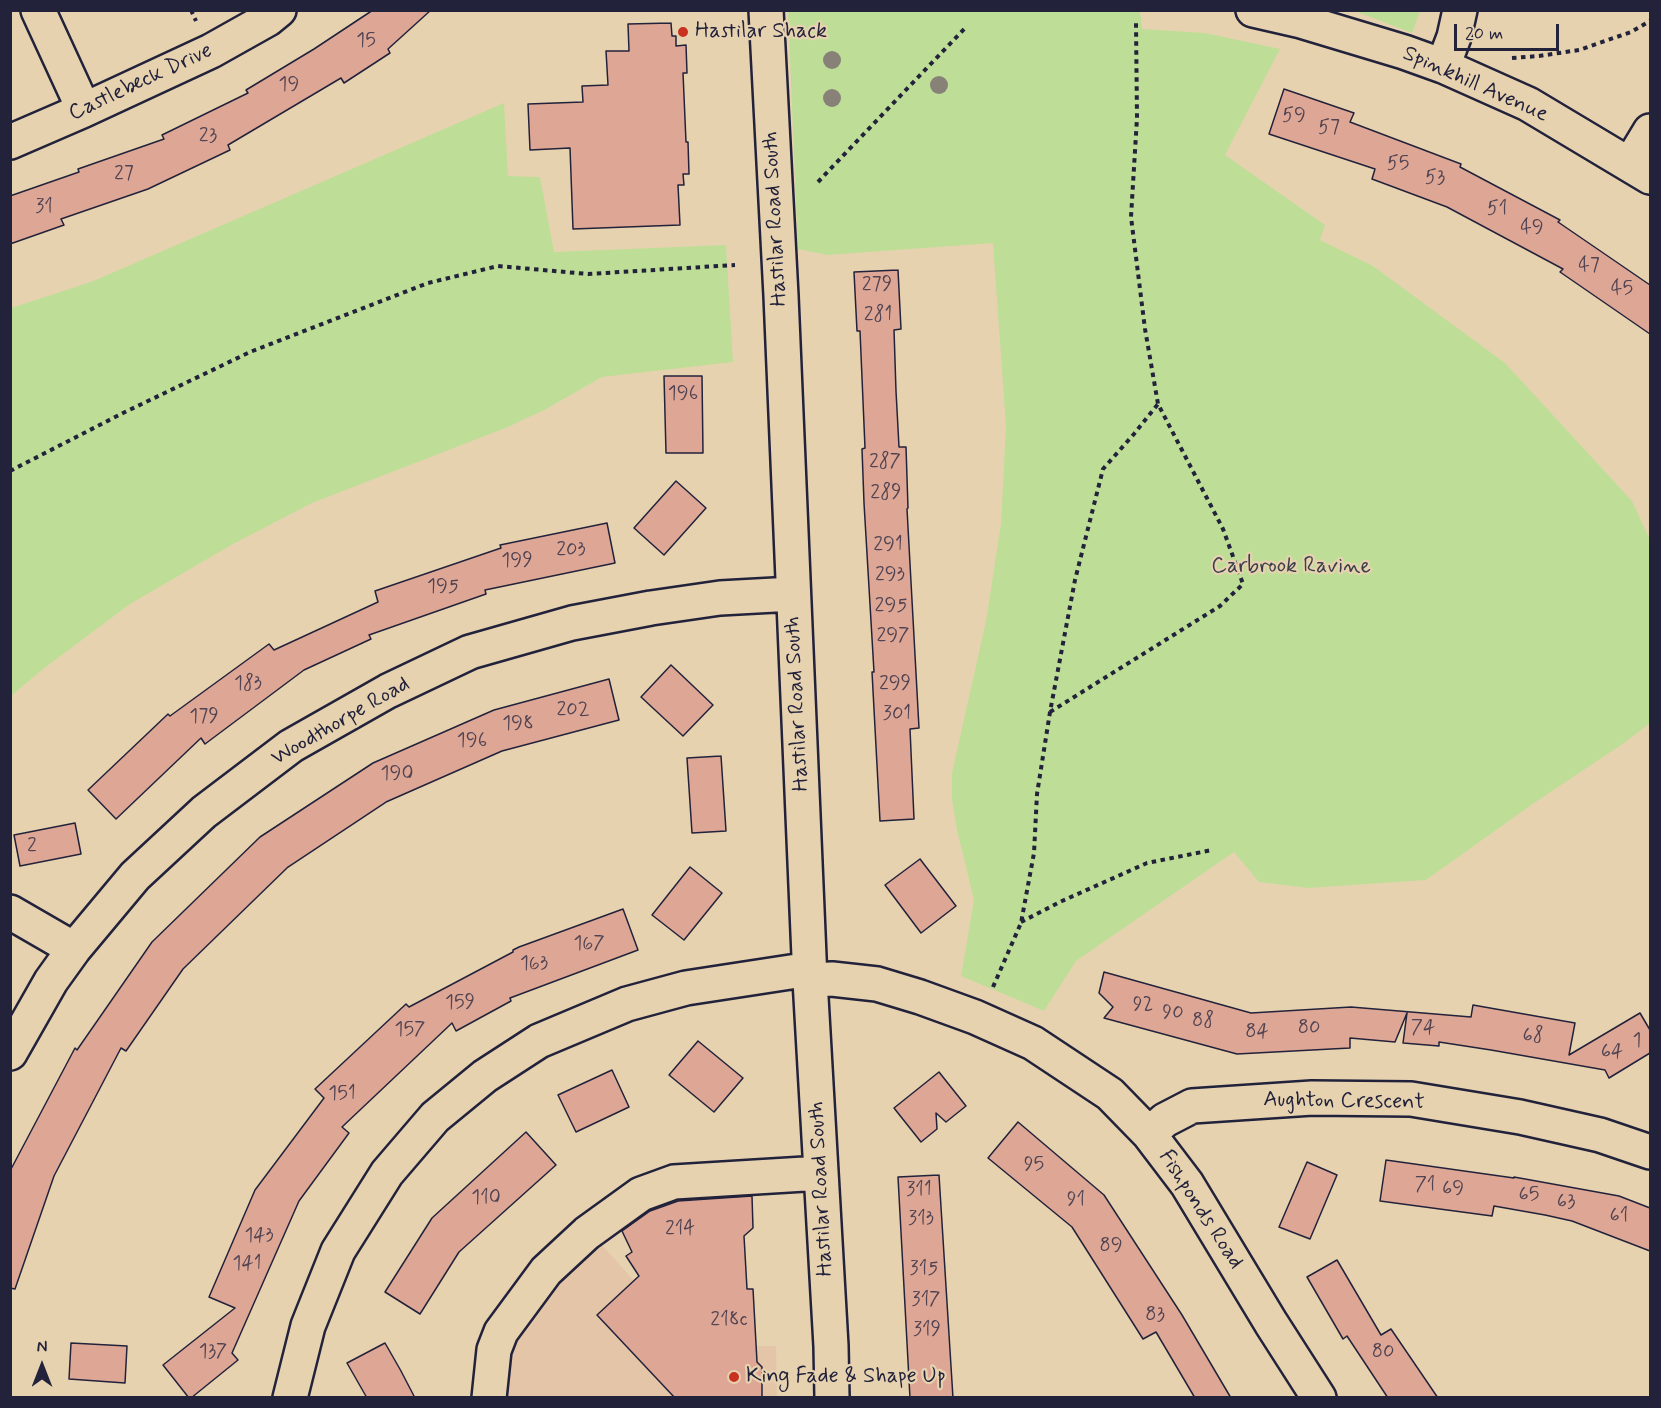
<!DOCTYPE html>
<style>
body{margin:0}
#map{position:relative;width:1661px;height:1408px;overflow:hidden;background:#e7d2b0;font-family:Mynerve,sans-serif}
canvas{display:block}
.frame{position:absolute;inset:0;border:12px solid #22223b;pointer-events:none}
.north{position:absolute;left:12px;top:1336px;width:60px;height:60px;-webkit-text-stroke:4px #e7d2b0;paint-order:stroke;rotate:0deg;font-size:16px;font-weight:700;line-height:24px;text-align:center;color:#22223b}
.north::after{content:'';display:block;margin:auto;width:21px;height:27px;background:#22223b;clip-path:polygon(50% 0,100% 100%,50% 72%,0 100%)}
.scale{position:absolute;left:1454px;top:24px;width:105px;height:27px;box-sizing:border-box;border:3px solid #22223b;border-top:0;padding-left:8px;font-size:18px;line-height:21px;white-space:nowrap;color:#22223b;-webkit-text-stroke:4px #e7d2b0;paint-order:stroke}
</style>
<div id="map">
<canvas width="1661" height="1408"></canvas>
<div class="frame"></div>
<div class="north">N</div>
<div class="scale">20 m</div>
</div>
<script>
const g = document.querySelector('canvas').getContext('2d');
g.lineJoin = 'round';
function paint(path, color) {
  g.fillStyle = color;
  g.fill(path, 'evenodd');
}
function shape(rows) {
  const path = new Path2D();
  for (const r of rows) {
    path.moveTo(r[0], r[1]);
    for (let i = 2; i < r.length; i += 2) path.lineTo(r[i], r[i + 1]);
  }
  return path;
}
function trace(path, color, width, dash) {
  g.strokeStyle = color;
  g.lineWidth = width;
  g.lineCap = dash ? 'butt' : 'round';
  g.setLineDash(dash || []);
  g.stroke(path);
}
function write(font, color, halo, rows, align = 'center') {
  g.font = font + ' Mynerve,sans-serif';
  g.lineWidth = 4.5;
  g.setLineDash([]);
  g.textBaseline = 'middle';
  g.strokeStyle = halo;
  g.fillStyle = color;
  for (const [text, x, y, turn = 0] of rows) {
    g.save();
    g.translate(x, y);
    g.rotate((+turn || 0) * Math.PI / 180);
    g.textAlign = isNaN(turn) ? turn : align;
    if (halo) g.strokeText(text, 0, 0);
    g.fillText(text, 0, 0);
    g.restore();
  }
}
paint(shape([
 [581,1222,675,1326,710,1346,776,1346,777,1397,476,1398]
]), '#e4c5a8');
paint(shape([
 [788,11,1140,11,1142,29,1205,33,1280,49,1225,155,1325,225,1320,240,1373,266,1505,363,1632,501,1650,540,1650,723,1624,743,1534,803,1426,880,1308,888,1259,882,1234,852,1076,961,1044,1011,961,976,974,900,957,830,952,799,952,773,986,621,1001,524,1006,426,993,243,827,255,798,249],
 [1355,11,1420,11,1412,33],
 [504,103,508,176,540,177,554,252,726,245,733,362,602,377,546,409,508,427,312,503,233,544,130,604,43,669,11,696,11,308,91,282]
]), '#bede97');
const building = shape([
 [373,10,431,10,388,49,390,53,344,83,341,78,228,145,230,150,148,189,61,219,64,225,10,244,10,196,79,172,78,169,164,139,162,135,248,93,246,90,314,49,373,10],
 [671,23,672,36,676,36,676,46,686,45,687,73,683,73,686,142,688,142,689,174,683,174,684,185,678,185,680,225,573,229,570,148,530,150,528,104,583,102,582,86,608,85,606,51,629,51,628,24,671,23],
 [1284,89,1354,113,1350,122,1461,164,1460,167,1560,220,1558,222,1650,285,1650,334,1560,272,1563,269,1447,207,1372,179,1375,169,1269,134,1284,89],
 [898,270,901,329,894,330,896,391,899,447,906,447,908,508,907,509,919,728,910,729,914,819,880,821,872,672,874,672,864,503,862,449,865,448,860,331,857,331,854,272,898,270],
 [664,376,702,376,703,453,666,453,664,376],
 [676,481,706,508,664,555,634,528,676,481],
 [607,523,615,563,485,590,486,594,369,635,371,639,304,670,205,744,201,738,116,819,88,790,168,714,170,716,269,644,274,650,378,602,375,591,501,548,500,545,607,523],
 [671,665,713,705,683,736,641,697,671,665],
 [609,679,619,720,502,751,386,802,288,867,183,969,126,1051,121,1048,54,1176,15,1289,10,1288,10,1171,75,1048,77,1050,152,942,260,837,373,763,494,710,609,679],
 [721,756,726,831,692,833,687,758,721,756],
 [75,823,81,854,20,866,14,835,75,823],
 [920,859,956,906,921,933,885,885,920,859],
 [690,867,722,893,684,940,652,915,690,867],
 [623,909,638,950,510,998,511,1001,456,1031,452,1023,342,1127,349,1133,299,1201,232,1353,238,1360,191,1398,189,1398,163,1365,235,1308,209,1297,255,1190,324,1098,315,1089,406,1004,409,1007,513,952,513,950,519,947,623,909],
 [1104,972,1251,1013,1351,1007,1471,1017,1473,1005,1575,1023,1569,1055,1640,1013,1650,1030,1650,1053,1609,1078,1605,1070,1491,1050,1439,1042,1439,1046,1403,1043,1407,1013,1395,1042,1350,1038,1350,1048,1237,1054,1104,1018,1113,1007,1099,993,1104,972],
 [698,1041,743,1078,714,1112,669,1075,698,1041],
 [612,1070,629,1107,576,1132,558,1095,612,1070],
 [939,1072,966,1106,946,1122,936,1113,937,1129,921,1142,894,1108,939,1072],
 [1018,1122,1104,1195,1182,1315,1231,1398,1195,1398,1156,1332,1143,1339,1072,1227,988,1158,1018,1122],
 [526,1132,556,1165,459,1252,420,1314,385,1292,432,1218,526,1132],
 [1386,1160,1514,1178,1514,1177,1619,1196,1650,1208,1650,1251,1572,1221,1545,1215,1494,1206,1492,1216,1380,1201,1386,1160],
 [1307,1162,1337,1175,1310,1239,1279,1227,1307,1162],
 [939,1175,953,1398,910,1398,898,1177,939,1175],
 [752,1196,753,1228,744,1236,747,1289,753,1289,757,1362,762,1367,762,1398,675,1398,597,1315,639,1276,626,1256,632,1252,622,1231,650,1211,678,1201,752,1196],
 [1337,1260,1381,1335,1391,1329,1438,1398,1388,1398,1347,1336,1343,1339,1307,1277,1337,1260],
 [71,1343,127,1346,125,1383,69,1379,71,1343],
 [385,1343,401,1371,415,1398,367,1398,347,1363,385,1343]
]);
paint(building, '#dea795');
trace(building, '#22223b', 1.5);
const minor = shape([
 [38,10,84,110],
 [766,10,781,296,810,980,831,1346,832,1398],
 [1253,10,1301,21,1404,52,1443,66,1528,104,1650,177],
 [1443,66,1454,37,1460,10],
 [10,142,84,110,211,51,268,19,279,10],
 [1630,164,1650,131],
 [10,912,74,949],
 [810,980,832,979,877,984,920,997,975,1017,1033,1043,1110,1094,1149,1134,1187,1184,1271,1323,1319,1398],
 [10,1053,51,981,74,949,135,876,204,812,291,746,388,691,470,652,572,623,651,608,720,598,793,594],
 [1149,1134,1165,1120,1192,1106,1312,1098,1411,1099,1520,1117,1600,1135,1650,1152],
 [290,1398,308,1326,338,1251,387,1173,435,1117,485,1076,539,1041,627,1004,686,988,810,969],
 [489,1398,494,1350,501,1332,546,1271,587,1233,641,1194,674,1182,821,1173]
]);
trace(minor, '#22223b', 38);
trace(shape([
 [191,10,196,21],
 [1512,58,1539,56,1579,50,1631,32,1650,21],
 [818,182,966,27],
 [10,471,123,413,250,352,428,283,498,266,588,274,735,265],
 [1050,712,1220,606,1243,584,1223,529,1158,404,1145,329,1131,217,1137,118,1136,23],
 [1021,922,1062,901,1147,863,1212,850],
 [993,987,1021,923,1034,853,1037,794,1050,712,1075,580,1103,469,1134,434,1158,404]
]), '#22223b', 4, [4.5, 4.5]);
trace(minor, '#e7d2b0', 33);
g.fillStyle = '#878177';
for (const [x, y] of [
 [832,60],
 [939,85],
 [832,98]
]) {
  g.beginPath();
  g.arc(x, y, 9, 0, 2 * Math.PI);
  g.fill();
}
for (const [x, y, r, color] of [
 [683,32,6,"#c8321e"],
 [734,1377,6,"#c8321e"]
]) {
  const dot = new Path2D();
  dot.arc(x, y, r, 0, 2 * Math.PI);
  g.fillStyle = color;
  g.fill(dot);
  trace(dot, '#e7d2b0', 2);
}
write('20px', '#514352', null, [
 ["15",366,42],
 ["19",289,86],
 ["59",1294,117],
 ["57",1329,129],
 ["23",208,137],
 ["55",1398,165],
 ["27",124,175],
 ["53",1435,179],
 ["31",44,208],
 ["51",1497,210],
 ["49",1532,229],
 ["47",1589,267],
 ["279",877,286],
 ["45",1622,290],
 ["281",878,316],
 ["196",683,395],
 ["287",885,463],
 ["289",886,494],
 ["291",888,546],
 ["203",571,551],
 ["199",517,562],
 ["293",890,576],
 ["195",443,588],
 ["295",891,607],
 ["297",893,637],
 ["183",248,685],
 ["299",895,685],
 ["202",573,711],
 ["301",897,715],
 ["179",204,718],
 ["198",518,725],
 ["196",472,742],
 ["190",397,775],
 ["2",32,847],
 ["167",589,945],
 ["163",534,965],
 ["159",460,1004],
 ["92",1143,1006],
 ["90",1173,1014],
 ["88",1203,1022],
 ["80",1309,1029],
 ["74",1423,1029],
 ["157",410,1031],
 ["84",1257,1033],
 ["68",1533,1037],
 ["1",1637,1042],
 ["64",1612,1053],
 ["151",342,1095],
 ["95",1034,1166],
 ["71",1425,1186],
 ["69",1453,1190],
 ["311",919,1191],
 ["65",1529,1196],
 ["110",486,1199],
 ["91",1076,1201],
 ["63",1566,1203],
 ["61",1619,1217],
 ["313",921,1220],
 ["214",680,1230],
 ["143",259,1237],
 ["89",1111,1247],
 ["141",247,1265],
 ["315",924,1270],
 ["317",926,1301],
 ["83",1155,1316],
 ["218c",729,1321],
 ["319",927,1331],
 ["137",213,1353],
 ["80",1383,1353]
]);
write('22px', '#22223b', '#e7d2b0', [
 ["Hastilar Shack",695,32],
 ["King Fade & Shape Up",746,1377]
], 'left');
write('22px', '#22223b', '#e7d2b0', [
 ["Castlebeck Drive",141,83,-25],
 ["Spinkhill Avenue",1475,85,24],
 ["Hastilar Road South",776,219,-93],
 ["Hastilar Road South",798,704,-93],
 ["Woodthorpe Road",341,722,-30],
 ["Aughton Crescent",1344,1102,1],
 ["Hastilar Road South",822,1189,-93],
 ["Fishponds Road",1200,1210,57]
]);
write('22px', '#393e49', '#e7d2b0', [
 ["Carbrook Ravine",1291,567]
]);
</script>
